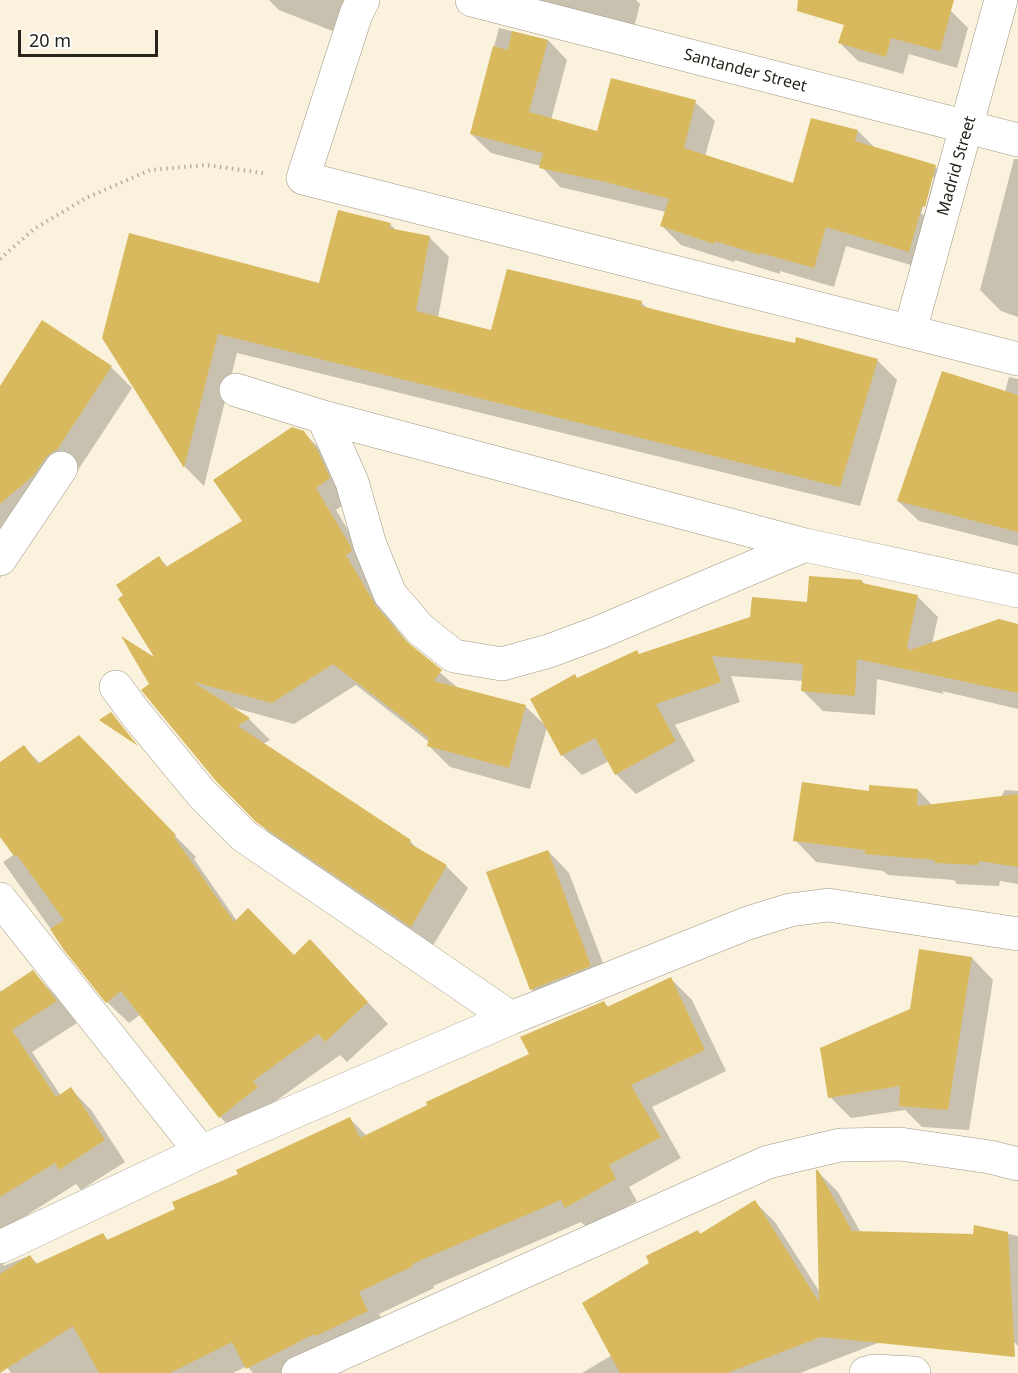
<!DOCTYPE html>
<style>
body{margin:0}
#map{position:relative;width:1018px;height:1373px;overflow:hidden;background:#faf2dd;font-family:"Noto Sans",sans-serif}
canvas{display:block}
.scale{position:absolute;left:18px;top:30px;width:140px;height:27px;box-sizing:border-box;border:3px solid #27241c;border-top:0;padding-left:8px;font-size:18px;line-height:21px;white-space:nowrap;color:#27241c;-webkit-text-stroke:4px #fff;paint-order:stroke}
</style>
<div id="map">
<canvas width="1018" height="1373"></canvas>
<div class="scale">20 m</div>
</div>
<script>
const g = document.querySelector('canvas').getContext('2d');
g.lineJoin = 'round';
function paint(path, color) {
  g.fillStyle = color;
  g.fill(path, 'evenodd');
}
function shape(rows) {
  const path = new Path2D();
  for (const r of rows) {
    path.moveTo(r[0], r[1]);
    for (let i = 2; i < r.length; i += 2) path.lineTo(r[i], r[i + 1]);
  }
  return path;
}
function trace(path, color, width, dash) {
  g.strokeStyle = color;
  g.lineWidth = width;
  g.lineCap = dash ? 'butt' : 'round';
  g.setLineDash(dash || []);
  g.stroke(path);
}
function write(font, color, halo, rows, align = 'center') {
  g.font = font + ' "Noto Sans",sans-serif';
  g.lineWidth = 6;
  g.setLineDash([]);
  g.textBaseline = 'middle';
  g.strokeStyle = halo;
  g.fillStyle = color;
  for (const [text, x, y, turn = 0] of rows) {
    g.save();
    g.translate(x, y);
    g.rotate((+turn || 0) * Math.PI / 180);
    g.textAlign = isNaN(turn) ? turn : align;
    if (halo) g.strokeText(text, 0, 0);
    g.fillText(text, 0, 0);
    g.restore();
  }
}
paint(shape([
 [269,0,367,0,353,39,279,10],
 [520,0,636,0,640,4,632,35],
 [853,0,916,0,951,11,968,28,957,68,909,54,903,74,858,61,840,43],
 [499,28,548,40,567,60,551,120,598,133,695,102,715,121,705,156,794,185,858,131,875,148,935,167,955,186,928,270,846,246,834,287,780,271,780,274,735,260,734,262,681,245,662,226,666,212,560,187,541,166,491,153,471,134],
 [931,177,934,177,924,215,921,214],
 [1014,159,1018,159,1018,317,1001,311,980,290],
 [390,224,397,231,429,237,449,257,438,318,492,331,641,302,648,309,796,345,877,360,897,380,860,506,237,353,204,486,185,467,103,337,320,285],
 [111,367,132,388,78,470,73,472,0,578,0,388],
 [1009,377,1018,379,1018,546,919,521,898,501,1005,392],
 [303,432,325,454,350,500,336,510,372,570,366,577,397,629,415,651,458,688,525,706,547,727,530,789,450,767,428,745,429,742,356,685,294,724,231,707,249,719,270,740,263,744,410,841,419,851,446,866,468,888,432,947,279,843,217,780,151,685,159,661,159,558,169,568,244,522],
 [862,581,866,586,918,597,938,617,932,644,1018,625,1018,709,942,691,944,694,877,679,875,715,823,711,803,691,803,681,731,676,740,702,675,725,695,761,636,794,616,774,609,761,582,775,562,755,532,699,640,655,808,603],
 [78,737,196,857,194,859,237,921,294,957,332,963,388,1024,347,1062,340,1055,273,1103,278,1109,241,1138,220,1117,141,1014,129,1023,107,1002,65,949,3,862,15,854,0,834,0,764,24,747,41,764],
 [918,790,933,806,1001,797,1005,790,1018,791,1018,884,1000,881,999,886,957,884,954,880,888,875,883,871,816,862,795,840,870,793],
 [548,851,569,873,612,987,552,1011,531,989],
 [972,958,993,980,969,1130,922,1127,905,1110,851,1118,830,1097,912,1010],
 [33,972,54,994,77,1023,32,1052,61,1096,71,1089,92,1111,125,1162,81,1190,76,1184,16,1222,3,1266,29,1256,38,1264,103,1235,109,1241,177,1210,350,1119,367,1136,531,1055,604,1003,609,1007,671,979,692,1000,726,1071,652,1107,681,1158,629,1187,637,1201,588,1228,581,1222,433,1286,434,1288,379,1314,389,1332,301,1373,253,1373,247,1366,233,1373,11,1373,7,1367,0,1372,0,990,2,993],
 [818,1172,838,1192,861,1233,974,1235,975,1227,1018,1236,1018,1346,998,1326,987,1301,800,1373,582,1373,612,1355,651,1264,698,1232,701,1235,755,1202,775,1222,821,1294]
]), '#0003');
paint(shape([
 [798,0,954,0,940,51,891,38,886,57,838,43,844,25,797,11],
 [512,31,548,40,529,112,597,131,611,78,696,100,684,148,793,183,811,118,858,130,855,141,936,165,925,207,922,206,909,252,826,227,814,268,761,253,760,255,715,241,714,244,660,226,669,199,606,182,539,168,543,153,470,134,493,46,508,50],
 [338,210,391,223,389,228,430,236,416,311,491,330,507,269,642,301,641,306,728,328,795,343,796,337,878,359,840,487,218,334,184,468,102,338,129,233,319,283],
 [42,320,112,366,57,450,52,452,46,457,33,476,0,504,0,386],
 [942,371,1018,395,1018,532,897,501],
 [292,427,304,431,318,451,330,478,316,488,351,547,352,551,346,555,376,606,406,641,442,670,434,681,526,705,509,768,427,746,429,738,333,664,272,703,193,682,250,718,238,726,411,840,409,843,447,865,411,927,256,822,216,781,141,690,149,684,121,636,154,657,118,599,123,595,116,585,159,556,166,567,242,521,213,480],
 [809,576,862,580,862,583,918,595,907,647,910,650,999,619,1018,624,1018,693,857,659,855,696,801,691,803,664,712,656,721,682,656,704,676,741,615,775,595,738,561,756,530,699,575,674,577,678,637,650,639,654,750,617,752,597,807,602],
 [111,712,122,726,138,746,99,720],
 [79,735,176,835,174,837,234,922,248,908,294,955,310,939,368,1002,325,1042,318,1034,253,1081,258,1087,219,1118,121,991,106,1003,64,950,50,929,64,920,17,855,14,856,0,837,0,762,24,745,38,764],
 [802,782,869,791,869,785,918,789,917,806,1018,794,1018,867,979,861,978,865,935,863,935,860,865,854,865,850,793,841],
 [548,850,591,966,530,990,486,872],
 [919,949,972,957,948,1110,899,1106,900,1086,828,1098,820,1048,910,1009],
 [33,970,57,1001,12,1030,56,1097,71,1087,105,1140,59,1170,55,1163,0,1197,0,992],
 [671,977,705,1050,631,1085,661,1137,609,1165,616,1179,565,1208,561,1200,412,1264,413,1266,359,1292,368,1311,316,1336,314,1334,246,1369,232,1342,170,1373,99,1373,73,1326,0,1373,0,1274,30,1255,36,1264,103,1233,107,1240,175,1209,172,1202,238,1174,236,1170,350,1117,360,1138,427,1105,426,1102,529,1054,520,1037,604,1001,607,1007],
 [816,1170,818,1170,852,1231,973,1234,974,1225,1008,1232,1015,1357,821,1337,727,1373,620,1373,582,1303,649,1263,646,1256,698,1230,700,1234,755,1200,819,1302]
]), '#d8b95d');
const minor = shape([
 [363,0,356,14,303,178,1018,359],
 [472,0,1018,140],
 [910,331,1001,0],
 [236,390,323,417,805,545,1018,591],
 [323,417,352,482,370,545,390,594,420,629,454,656,502,664,549,651,600,632,805,545],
 [0,559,61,468],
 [116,687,136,714,202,794,244,836,511,1018],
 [0,899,201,1152],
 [0,1247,201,1152,511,1018,748,923,790,910,828,905,1018,934],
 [298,1373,768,1162,840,1145,900,1144,990,1157,1018,1164],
 [866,1373,874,1371,914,1373]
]);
trace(minor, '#9e9783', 34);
trace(shape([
 [0,259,34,229,86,198,150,170,206,165,263,173]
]), '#b6af9e', 4, [1.5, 4.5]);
trace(minor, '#fff', 33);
write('16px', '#27241c', '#fff', [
 ["Santander Street",745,71,15],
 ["Madrid Street",957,166,-74]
]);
</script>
